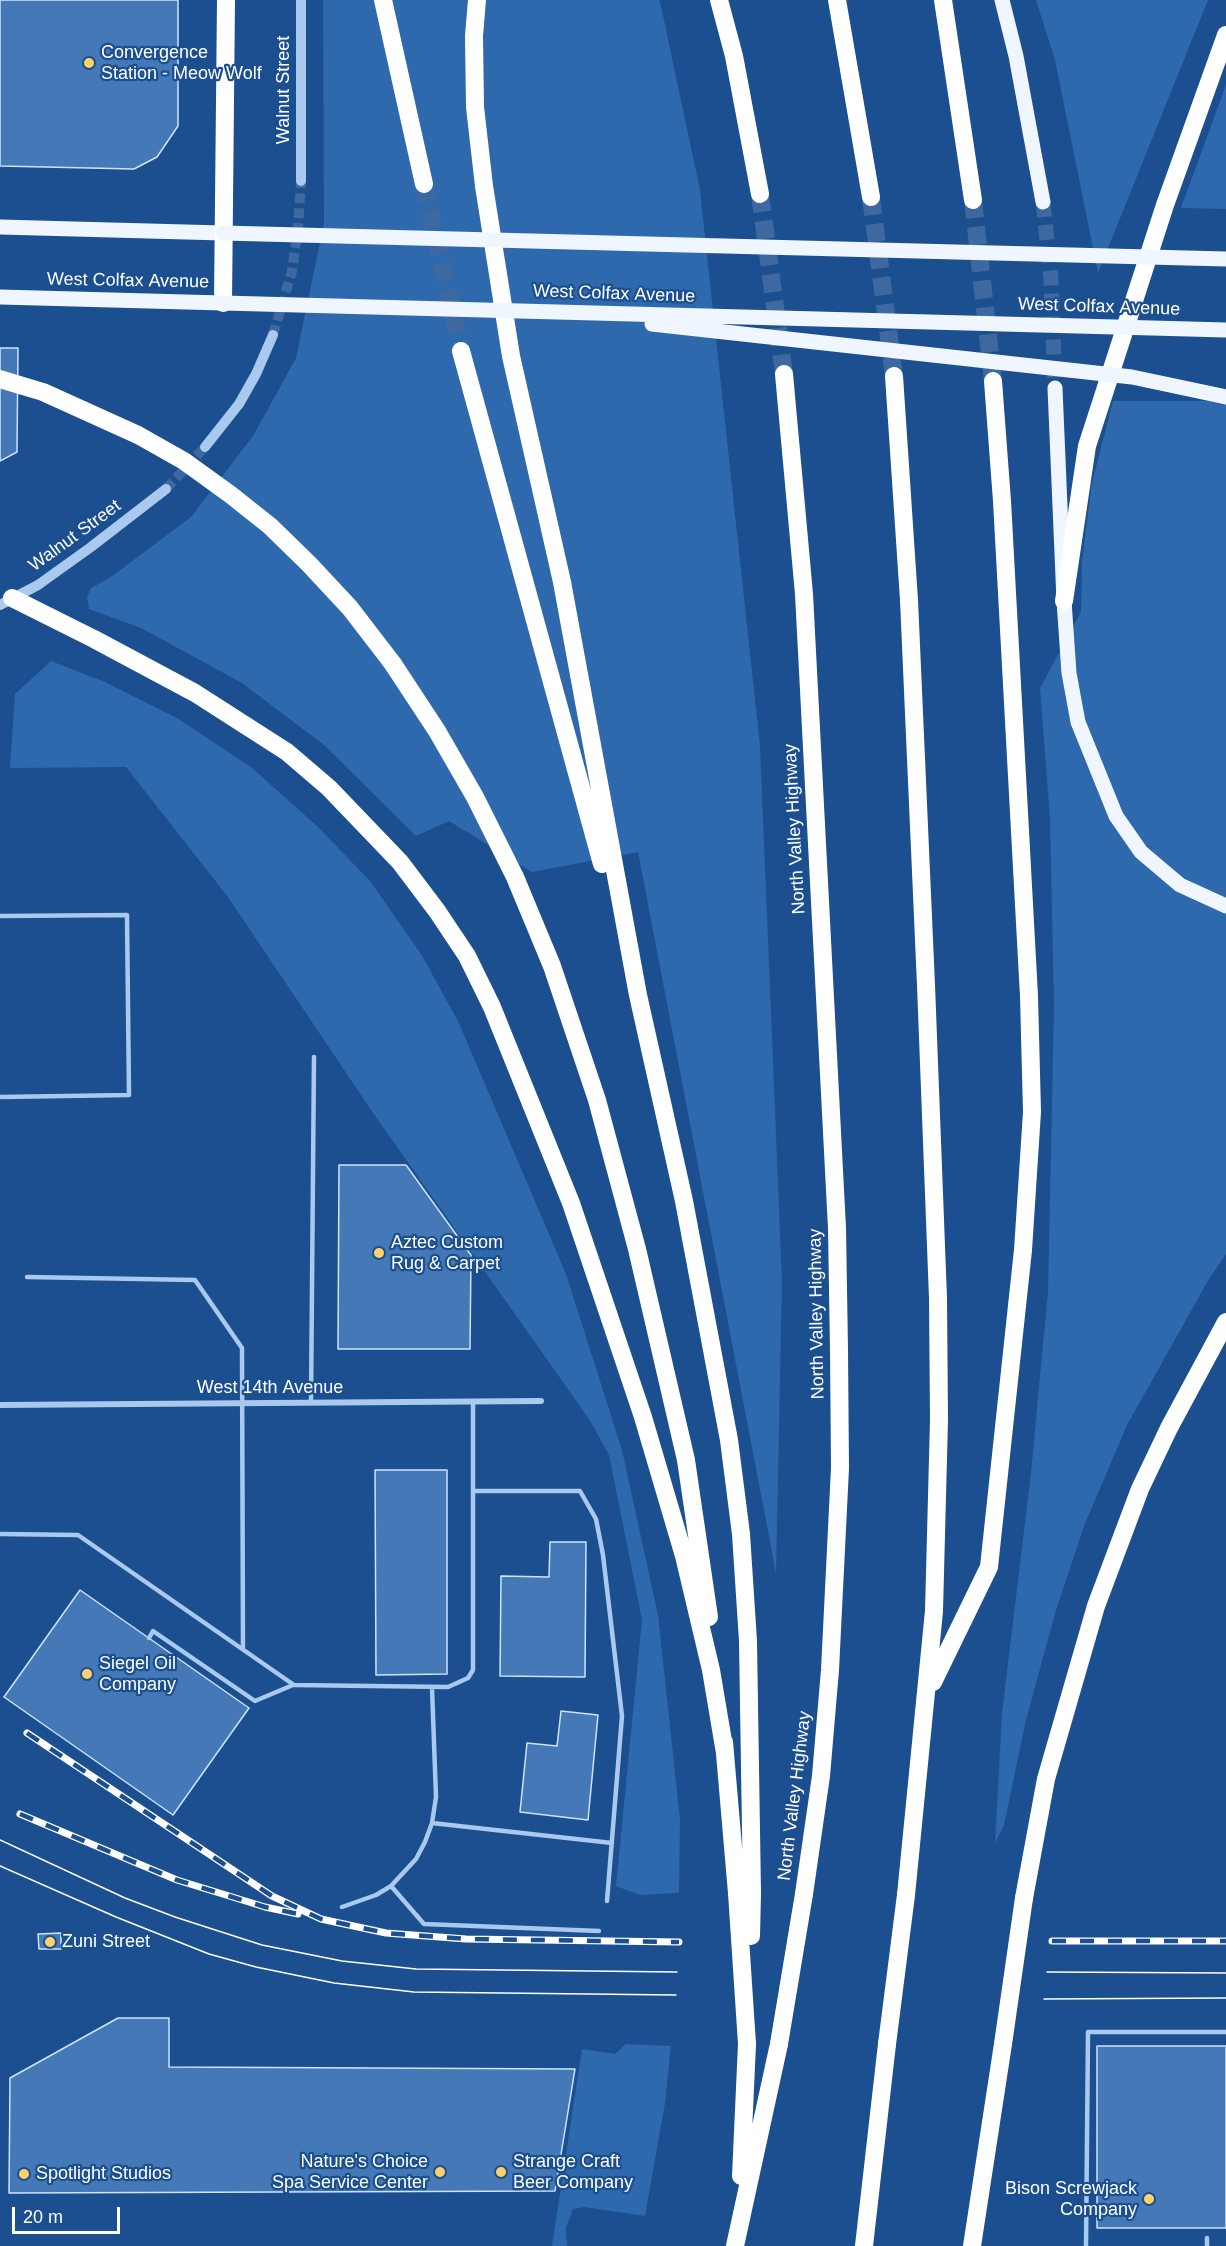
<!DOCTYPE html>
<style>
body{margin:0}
#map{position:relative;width:1226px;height:2246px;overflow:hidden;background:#1b4f8f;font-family:Arial,sans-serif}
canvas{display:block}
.scale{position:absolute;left:12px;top:2207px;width:108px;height:27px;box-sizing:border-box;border:3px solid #fff;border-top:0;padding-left:8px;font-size:18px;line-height:21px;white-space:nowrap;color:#fff;-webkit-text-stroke:4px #1b4f8f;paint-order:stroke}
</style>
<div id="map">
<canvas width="1226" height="2246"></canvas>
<div class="scale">20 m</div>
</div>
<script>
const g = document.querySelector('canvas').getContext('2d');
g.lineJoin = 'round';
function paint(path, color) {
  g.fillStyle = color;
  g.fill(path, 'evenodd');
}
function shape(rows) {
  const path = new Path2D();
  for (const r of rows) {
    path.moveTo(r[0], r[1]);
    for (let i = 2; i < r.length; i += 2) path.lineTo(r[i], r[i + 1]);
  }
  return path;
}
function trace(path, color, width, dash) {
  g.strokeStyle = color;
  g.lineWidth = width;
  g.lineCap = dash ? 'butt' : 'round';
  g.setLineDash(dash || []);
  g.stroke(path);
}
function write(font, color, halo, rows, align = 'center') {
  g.font = font + ' Arial,sans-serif';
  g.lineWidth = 4.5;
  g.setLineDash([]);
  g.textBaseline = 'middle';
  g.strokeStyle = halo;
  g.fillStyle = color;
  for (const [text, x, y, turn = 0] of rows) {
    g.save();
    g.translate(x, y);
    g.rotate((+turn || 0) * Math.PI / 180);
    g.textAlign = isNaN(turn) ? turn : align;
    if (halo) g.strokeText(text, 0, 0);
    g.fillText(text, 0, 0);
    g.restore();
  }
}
paint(shape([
 [323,0,659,0,661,6,700,190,760,746,782,1281,776,1573,638,852,532,872,449,821,416,836,324,745,242,683,141,628,89,609,87,597,91,588,111,577,191,517,253,436,296,358,324,223],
 [1036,0,1208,0,1098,273,1055,60],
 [1226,85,1226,209,1181,208],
 [1113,401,1226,401,1226,1254,1209,1279,1127,1425,1084,1526,1056,1610,1026,1720,1004,1825,995,1843,1002,1713,1031,1473,1048,1291,1054,1006,1050,819,1040,688,1081,612,1082,561,1092,483],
 [51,661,105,682,177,718,251,767,317,826,370,881,421,954,458,1021,566,1274,622,1450,658,1615,680,1819,679,1893,640,1895,616,1886,642,1620,609,1455,589,1419,371,1110,228,897,126,767,10,768,15,694],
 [626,2044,671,2046,665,2103,645,2216,584,2207,573,2209,566,2228,567,2246,552,2246,582,2049,615,2054]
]), '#2e69ad');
const building = shape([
 [0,0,178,0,178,126,157,157,134,169,0,166,0,0],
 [0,348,18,348,17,452,0,461,0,348],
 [339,1165,406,1165,471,1255,470,1349,338,1349,339,1165],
 [375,1470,447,1470,447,1674,376,1675,375,1470],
 [550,1542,586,1542,585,1677,500,1676,501,1576,549,1577,550,1542],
 [80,1590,249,1708,173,1815,4,1697,80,1590],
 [561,1711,598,1715,588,1820,520,1812,527,1743,557,1746,561,1711],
 [61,1933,61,1949,39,1949,38,1934,61,1933],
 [118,2018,169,2018,169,2067,575,2069,555,2191,9,2193,10,2078,118,2018],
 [1097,2046,1226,2046,1226,2228,1097,2228,1097,2046]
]);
paint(building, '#4478b7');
trace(building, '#cfe3fa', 1.5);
trace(shape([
 [273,335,292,271,298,227,301,181],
 [166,489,205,447]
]), '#3d69a0', 10, [10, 5]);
trace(shape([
 [1043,202,1051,279,1055,388]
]), '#3d69a0', 15, [15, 8]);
trace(shape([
 [424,184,461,351],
 [760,194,784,374],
 [871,197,894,376],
 [973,200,993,381]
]), '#3d69a0', 18, [18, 9]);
trace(shape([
 [0,916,127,915,129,1095,0,1097],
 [27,1277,195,1280,242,1348,243,1649],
 [311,1402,314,1057],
 [474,1491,580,1491,596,1519,603,1555,622,1716,607,1901],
 [0,1534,78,1535,294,1685,448,1687,468,1678,473,1670,473,1401],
 [149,1638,153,1631,255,1701,293,1685],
 [432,1823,612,1843],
 [391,1886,424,1924,599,1931],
 [342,1907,376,1895,391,1886,416,1859,425,1842,432,1823,436,1797,432,1688],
 [1207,2238,1207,2246],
 [1086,2246,1088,2032,1226,2032]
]), '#a9c9ee', 4.5);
trace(shape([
 [0,1405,541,1401]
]), '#a9c9ee', 6);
trace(shape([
 [301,181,301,0],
 [205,447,239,404,256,374,273,335],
 [0,605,38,585,91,547,166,489]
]), '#a9c9ee', 10);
trace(shape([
 [1002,0,1016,56,1043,202],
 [0,227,223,233],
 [1055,388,1064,601,1069,673,1078,722,1116,816,1141,852,1180,885,1226,906]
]), '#f0f6ff', 15);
trace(shape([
 [383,0,424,184],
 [477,0,474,36,475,107,484,186,511,356,562,582,638,995,684,1201,729,1440,741,1534,748,1641,752,1893],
 [719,0,734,56,760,194],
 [837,0,871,197],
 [943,0,973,200],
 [223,303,226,0],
 [461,351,602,864],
 [784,374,804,594,837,1228,839,1350,840,1468,830,1670,821,1776,804,1894],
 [894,376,909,600,926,985,938,1298,939,1420,934,1611,906,1895],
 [12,598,94,639,195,693,287,752,329,788,400,862,437,911,467,956,492,1007,571,1203,643,1417,684,1556,711,1670,725,1753],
 [1064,601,1087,446,1165,205,1226,35],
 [393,664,437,731,475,797,515,877,552,966,597,1100,637,1249,686,1460,709,1617],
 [933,1682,989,1567,1023,1250,1032,1112,1029,996,1002,501,993,381],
 [724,1742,737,1893],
 [1024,1898,1046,1779,1096,1606,1140,1489,1169,1428,1226,1322],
 [741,2176,747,2044],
 [735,2246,779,2044],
 [864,2246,887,2044],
 [972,2246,1003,2044]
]), '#fff', 18);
trace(shape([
 [0,1840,125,1898,175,1917,262,1945,342,1961,416,1969,677,1972],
 [0,1866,116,1917,209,1954,256,1967,334,1983,414,1992,676,1995],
 [1047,1972,1226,1973],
 [1044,1999,1226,1998]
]), '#fff', 1.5);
const rail = shape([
 [27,1733,272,1896,321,1919,386,1933,466,1939,679,1942],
 [20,1814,177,1880,265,1907,298,1914],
 [1052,1941,1226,1941]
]);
trace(rail, '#fff', 7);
trace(rail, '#1b4f8f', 4.5, [14]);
trace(shape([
 [223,233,1226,259],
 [0,297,1226,330],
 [652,324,1132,377,1226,397]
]), '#f0f6ff', 15);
trace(shape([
 [0,379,43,392,138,435,184,461,231,495,270,526,309,564,350,608,393,664],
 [737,1893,747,2044],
 [751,1936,752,1893],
 [779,2044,804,1894],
 [887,2044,906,1895],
 [1003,2044,1024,1898]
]), '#fff', 18);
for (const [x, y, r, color] of [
 [89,63,6,"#ffd166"],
 [379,1253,6,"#ffd166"],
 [87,1674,6,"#ffd166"],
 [50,1942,6,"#ffd166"],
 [440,2172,6,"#ffd166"],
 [501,2172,6,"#ffd166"],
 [24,2174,6,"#ffd166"],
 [1149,2199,6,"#ffd166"]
]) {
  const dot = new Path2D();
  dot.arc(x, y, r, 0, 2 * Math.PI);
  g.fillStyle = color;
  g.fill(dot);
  trace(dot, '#1b4f8f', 2);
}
write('18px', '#fff', '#1b4f8f', [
 ["Convergence",101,53],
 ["Station - Meow Wolf",101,74],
 ["Aztec Custom",391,1243],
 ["Rug & Carpet",391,1264],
 ["Siegel Oil",99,1664],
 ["Company",99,1685],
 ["Zuni Street",62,1942],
 ["Nature's Choice",428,2162,"right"],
 ["Spa Service Center",428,2183,"right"],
 ["Strange Craft",513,2162],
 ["Beer Company",513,2183],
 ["Spotlight Studios",36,2174],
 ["Bison Screwjack",1137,2189,"right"],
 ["Company",1137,2210,"right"]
], 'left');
write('18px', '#fff', '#1b4f8f', [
 ["Walnut Street",284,90,-90],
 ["West Colfax Avenue",128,281,1],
 ["West Colfax Avenue",614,294,2],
 ["West Colfax Avenue",1099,307,2],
 ["Walnut Street",75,536,-36],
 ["North Valley Highway",795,829,-93],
 ["North Valley Highway",817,1314,-91],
 ["West 14th Avenue",270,1388],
 ["North Valley Highway",795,1796,-83]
]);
</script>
